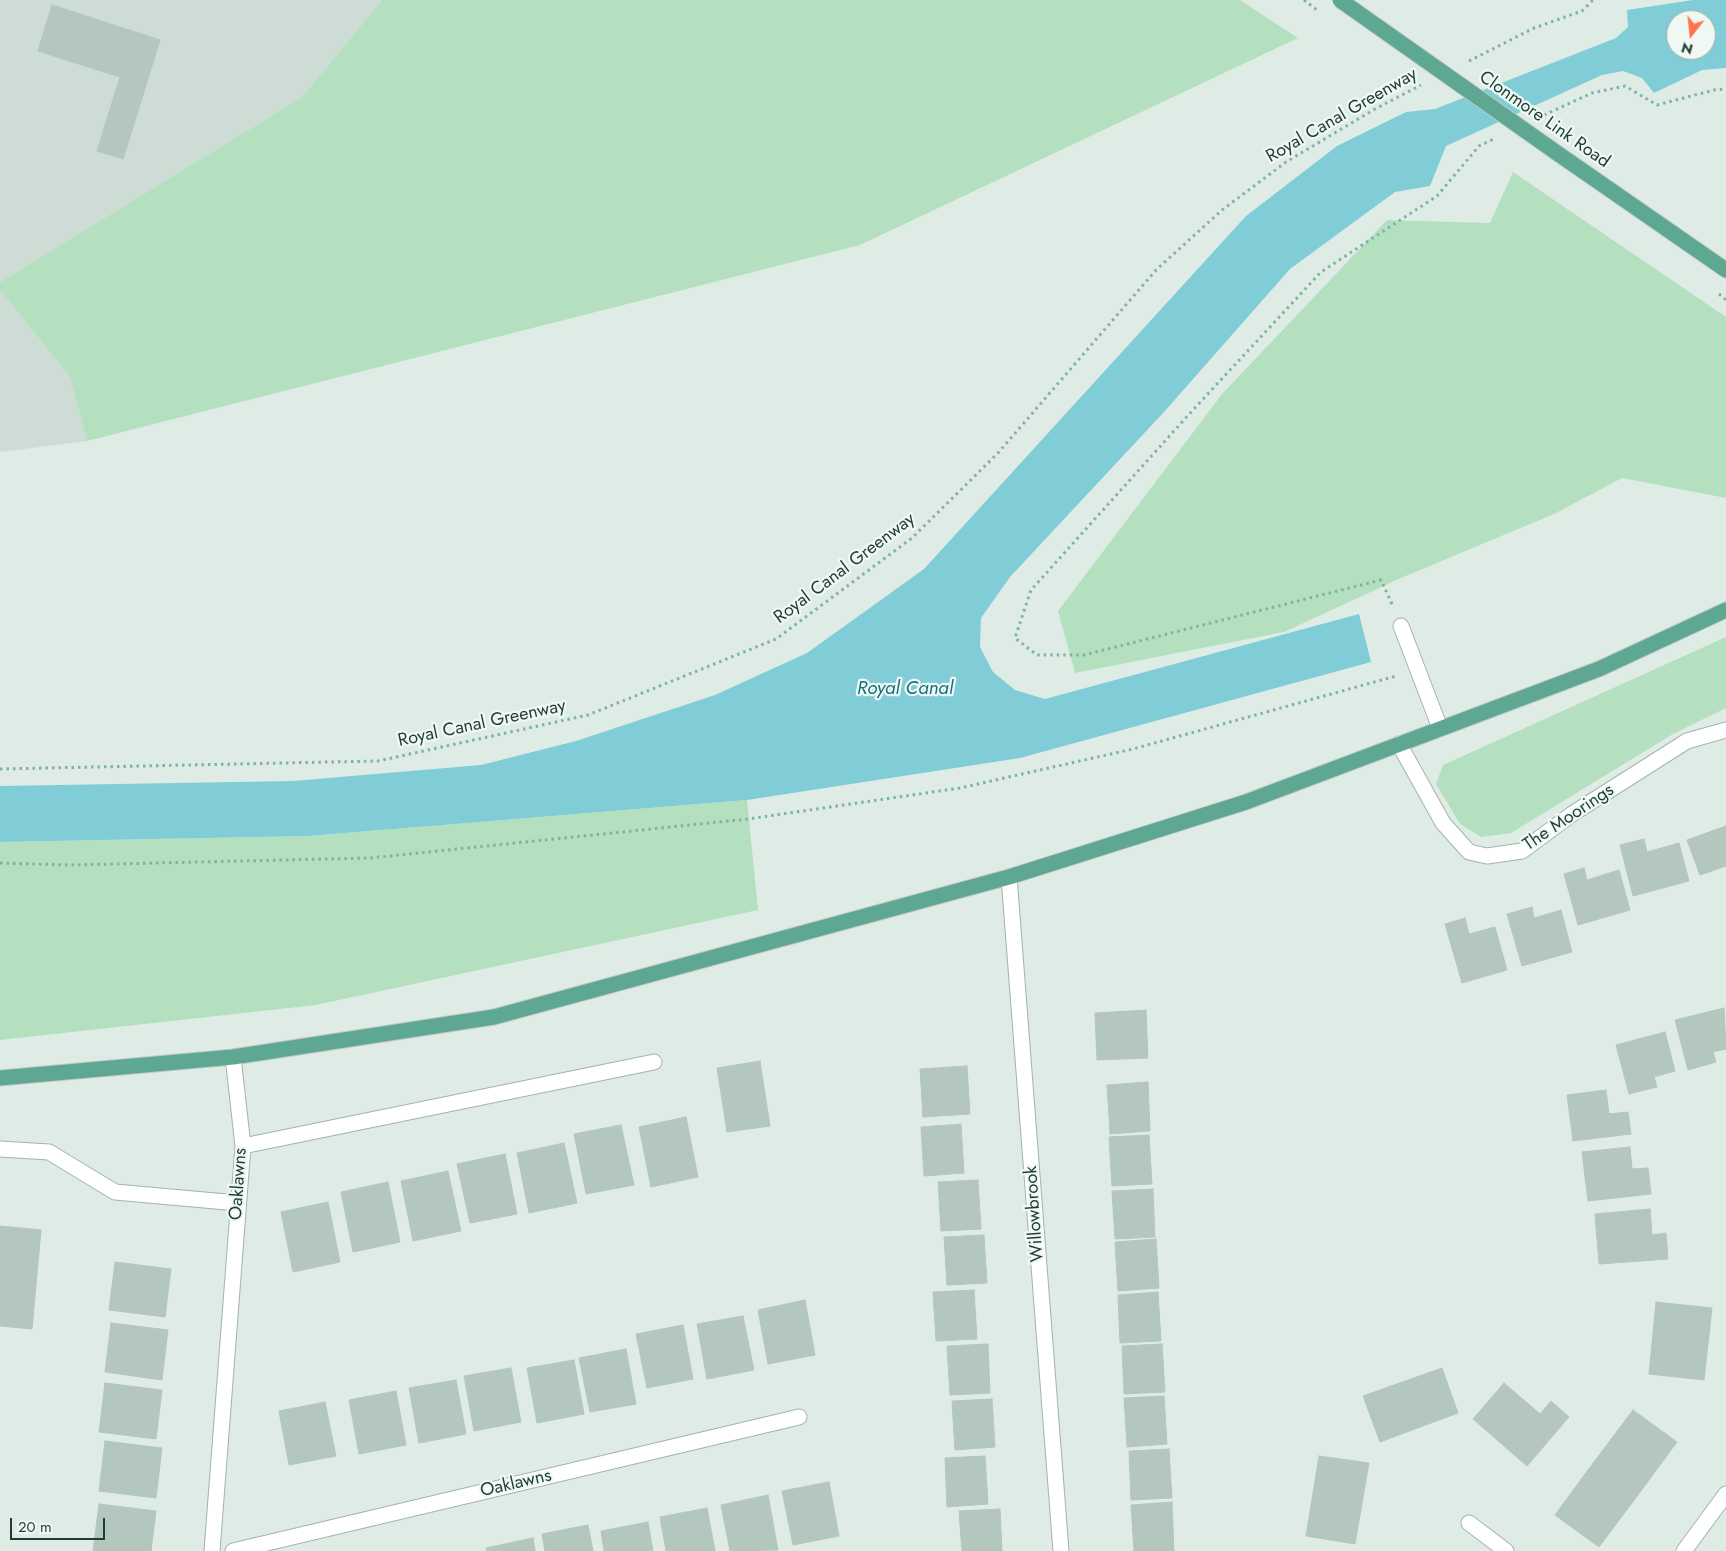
<!DOCTYPE html>
<style>
body{margin:0}
#map{position:relative;width:1726px;height:1551px;overflow:hidden;background:#dfece6;font-family:Jost,sans-serif}
canvas{display:block}
.north{position:absolute;left:1666px;top:10px;width:50px;height:50px;box-sizing:border-box;background:#f0f8f4;border:1px solid #9caea8;border-radius:50%;rotate:196deg;font-size:14px;font-weight:700;line-height:20px;text-align:center;color:#1e3e35}
.north::after{content:'';display:block;margin:auto;width:18px;height:22px;background:#ff724a;clip-path:polygon(50% 0,100% 100%,50% 72%,0 100%)}
.scale{position:absolute;left:10px;top:1518px;width:95px;height:22px;box-sizing:border-box;border:2px solid #1e3e35;border-top:0;padding-left:6px;font-size:15px;line-height:18px;white-space:nowrap;color:#1e3e35;-webkit-text-stroke:4px #f0f8f4;paint-order:stroke}
</style>
<div id="map">
<canvas width="1726" height="1551"></canvas>
<div class="north">N</div>
<div class="scale">20 m</div>
</div>
<script>
const g = document.querySelector('canvas').getContext('2d');
g.lineJoin = 'round';
function paint(path, color) {
  g.fillStyle = color;
  g.fill(path, 'evenodd');
}
function shape(rows) {
  const path = new Path2D();
  for (const r of rows) {
    path.moveTo(r[0], r[1]);
    for (let i = 2; i < r.length; i += 2) path.lineTo(r[i], r[i + 1]);
  }
  return path;
}
function trace(path, color, width, dash) {
  g.strokeStyle = color;
  g.lineWidth = width;
  g.lineCap = dash ? 'butt' : 'round';
  g.setLineDash(dash || []);
  g.stroke(path);
}
function write(font, color, halo, rows, align = 'center') {
  g.font = font + ' Jost,sans-serif';
  g.lineWidth = 4.5;
  g.setLineDash([]);
  g.textBaseline = 'middle';
  g.strokeStyle = halo;
  g.fillStyle = color;
  for (const [text, x, y, turn = 0] of rows) {
    g.save();
    g.translate(x, y);
    g.rotate((+turn || 0) * Math.PI / 180);
    g.textAlign = isNaN(turn) ? turn : align;
    if (halo) g.strokeText(text, 0, 0);
    g.fillText(text, 0, 0);
    g.restore();
  }
}
paint(shape([
 [0,0,382,0,302,97,0,282],
 [0,290,70,377,87,441,0,452]
]), '#cddcd5');
paint(shape([
 [382,0,1240,0,1298,38,860,245,87,441,70,377,0,290,0,282,302,97],
 [1513,172,1726,317,1726,498,1622,478,1554,514,1401,578,1284,632,1075,673,1058,611,1222,394,1387,220,1490,223],
 [1726,637,1726,708,1673,734,1511,833,1481,837,1460,824,1436,784,1443,765],
 [747,800,758,910,316,1005,0,1040,0,842,309,836]
]), '#b5e0c0');
paint(shape([
 [1693,0,1726,0,1726,68,1702,70,1654,93,1642,78,1623,71,1602,75,1446,146,1430,186,1395,192,1290,269,1164,412,1010,577,981,618,980,647,993,672,1015,690,1045,699,1359,614,1371,662,1020,758,747,800,309,836,0,842,0,786,293,781,481,765,576,741,715,695,807,653,924,569,1246,216,1337,146,1406,112,1435,109,1616,38,1628,27,1627,10],
 [1676,20,1706,20,1706,50,1676,50]
]), '#80cdd8');
const building = shape([
 [52,5,160,40,123,159,97,151,120,77,38,51,52,5],
 [1726,826,1726,866,1700,875,1687,840,1726,826],
 [1644,839,1647,852,1679,843,1689,881,1633,896,1620,845,1644,839],
 [1584,868,1587,880,1619,870,1630,910,1578,925,1564,874,1584,868],
 [1532,907,1534,918,1561,910,1572,952,1522,966,1507,914,1532,907],
 [1465,918,1469,934,1495,927,1507,970,1462,983,1445,924,1465,918],
 [1724,1008,1726,1049,1713,1052,1716,1062,1688,1070,1675,1020,1724,1008],
 [1146,1010,1148,1058,1097,1060,1095,1013,1146,1010],
 [1665,1032,1675,1071,1654,1077,1657,1087,1629,1094,1616,1045,1665,1032],
 [760,1061,770,1126,727,1132,717,1068,760,1061],
 [967,1066,970,1114,923,1117,920,1069,967,1066],
 [1148,1082,1150,1131,1110,1134,1107,1085,1148,1082],
 [1606,1090,1609,1114,1628,1112,1631,1134,1573,1141,1567,1095,1606,1090],
 [686,1117,698,1177,651,1187,639,1127,686,1117],
 [961,1124,964,1173,924,1176,921,1127,961,1124],
 [621,1125,634,1185,586,1194,574,1134,621,1125],
 [1149,1135,1152,1184,1112,1186,1109,1137,1149,1135],
 [564,1143,577,1203,529,1213,517,1153,564,1143],
 [1630,1147,1632,1169,1648,1168,1651,1194,1588,1201,1582,1152,1630,1147],
 [505,1154,517,1214,470,1223,457,1164,505,1154],
 [448,1171,461,1231,413,1241,401,1181,448,1171],
 [978,1180,981,1229,941,1231,938,1182,978,1180],
 [388,1182,400,1242,353,1252,341,1192,388,1182],
 [1153,1189,1155,1237,1115,1239,1112,1191,1153,1189],
 [328,1202,340,1262,293,1272,281,1212,328,1202],
 [1650,1209,1652,1235,1666,1233,1668,1259,1599,1264,1595,1214,1650,1209],
 [0,1226,41,1230,32,1329,0,1326,0,1226],
 [984,1235,987,1283,947,1285,944,1237,984,1235],
 [1156,1239,1159,1288,1118,1291,1115,1242,1156,1239],
 [115,1262,171,1269,165,1317,109,1310,115,1262],
 [974,1290,977,1339,936,1341,933,1292,974,1290],
 [1158,1292,1161,1341,1120,1343,1118,1295,1158,1292],
 [805,1300,815,1355,768,1364,758,1310,805,1300],
 [1656,1302,1712,1308,1704,1380,1649,1374,1656,1302],
 [743,1316,754,1370,707,1379,697,1324,743,1316],
 [111,1323,168,1330,162,1380,105,1372,111,1323],
 [683,1325,693,1379,647,1388,636,1334,683,1325],
 [988,1344,990,1393,950,1395,947,1346,988,1344],
 [1162,1344,1165,1392,1124,1394,1122,1346,1162,1344],
 [626,1349,636,1404,590,1412,579,1358,626,1349],
 [574,1360,584,1414,537,1423,527,1368,574,1360],
 [511,1368,521,1422,474,1431,464,1376,511,1368],
 [1442,1368,1458,1413,1380,1442,1363,1396,1442,1368],
 [456,1380,466,1434,419,1443,409,1388,456,1380],
 [105,1383,162,1390,156,1439,99,1432,105,1383],
 [1504,1383,1540,1414,1551,1401,1569,1417,1527,1466,1473,1419,1504,1383],
 [396,1391,406,1445,359,1454,349,1400,396,1391],
 [1164,1396,1167,1444,1127,1447,1124,1398,1164,1396],
 [992,1399,995,1447,955,1450,952,1401,992,1399],
 [325,1402,336,1456,289,1465,279,1411,325,1402],
 [1633,1410,1677,1442,1632,1503,1588,1470,1633,1410],
 [105,1441,162,1448,156,1498,99,1491,105,1441],
 [1169,1449,1172,1498,1131,1500,1129,1451,1169,1449],
 [985,1456,988,1504,947,1507,945,1458,985,1456],
 [1319,1456,1369,1463,1355,1544,1306,1536,1319,1456],
 [1588,1470,1632,1503,1599,1547,1555,1515,1588,1470],
 [829,1482,839,1536,793,1545,782,1491,829,1482],
 [768,1495,778,1550,730,1551,721,1505,768,1495],
 [1172,1502,1174,1551,1134,1551,1131,1505,1172,1502],
 [99,1504,156,1511,151,1551,93,1551,99,1504],
 [707,1508,715,1551,666,1551,660,1517,707,1508],
 [1000,1509,1002,1551,962,1551,959,1511,1000,1509],
 [648,1522,653,1551,604,1551,601,1531,648,1522],
 [588,1525,593,1551,545,1551,542,1534,588,1525],
 [533,1538,535,1551,487,1551,486,1548,533,1538]
]);
paint(building, '#b4c7bf');
trace(building, '#b1c7bd', 1);
const minor = shape([
 [1401,626,1440,728],
 [1399,744,1443,823,1469,852,1487,856,1522,851,1572,814,1687,741,1726,730],
 [1009,877,1061,1551],
 [243,1146,654,1062],
 [0,1149,49,1152,115,1192,238,1203],
 [1469,1523,1506,1551],
 [212,1551,243,1146,233,1057],
 [233,1551,799,1417],
 [1684,1551,1726,1494]
]);
const major = shape([
 [1557,153,1726,270],
 [0,1078,233,1057,494,1017,1009,877,1246,802,1599,669,1726,610]
]);
trace(minor, '#a1b4ad', 17);
trace(major, '#c0c9c6', 17);
trace(shape([
 [1469,61,1534,28,1582,11,1593,0],
 [1544,115,1592,93,1625,86,1657,105,1714,90,1726,89],
 [1719,294,1726,300],
 [1392,604,1381,580,1084,655,1037,655,1015,638,1031,590,1192,411,1321,272,1437,196,1479,146,1496,138],
 [0,769,378,761,588,715,776,639,912,538,998,453,1156,270,1222,210,1286,162,1375,109,1421,85],
 [0,863,70,865,370,858,748,819,960,788,1133,749,1396,676]
]), '#7cb4a1', 3, [2.5, 4]);
trace(minor, '#fff', 15);
trace(major, '#5ea793', 15);
const majorBridge = shape([
 [1340,0,1557,153]
]);
trace(majorBridge, '#c0c9c6', 17, []);
trace(shape([
 [1304,0,1317,10]
]), '#7cb4a1', 3, [2.5, 4]);
trace(majorBridge, '#5ea793', 15);
write('18px', '#1e3e35', '#f0f8f4', [
 ["Royal Canal Greenway",1342,116,-30],
 ["Clonmore Link Road",1544,120,35],
 ["Royal Canal Greenway",845,569,-37],
 ["Royal Canal Greenway",482,724,-12],
 ["The Moorings",1569,818,-34],
 ["Oaklawns",239,1184,-86],
 ["Willowbrook",1035,1214,-94],
 ["Oaklawns",516,1484,-13]
]);
write('italic 19px', '#117181', '#f0f8f4', [
 ["Royal Canal",905,689]
]);
</script>
